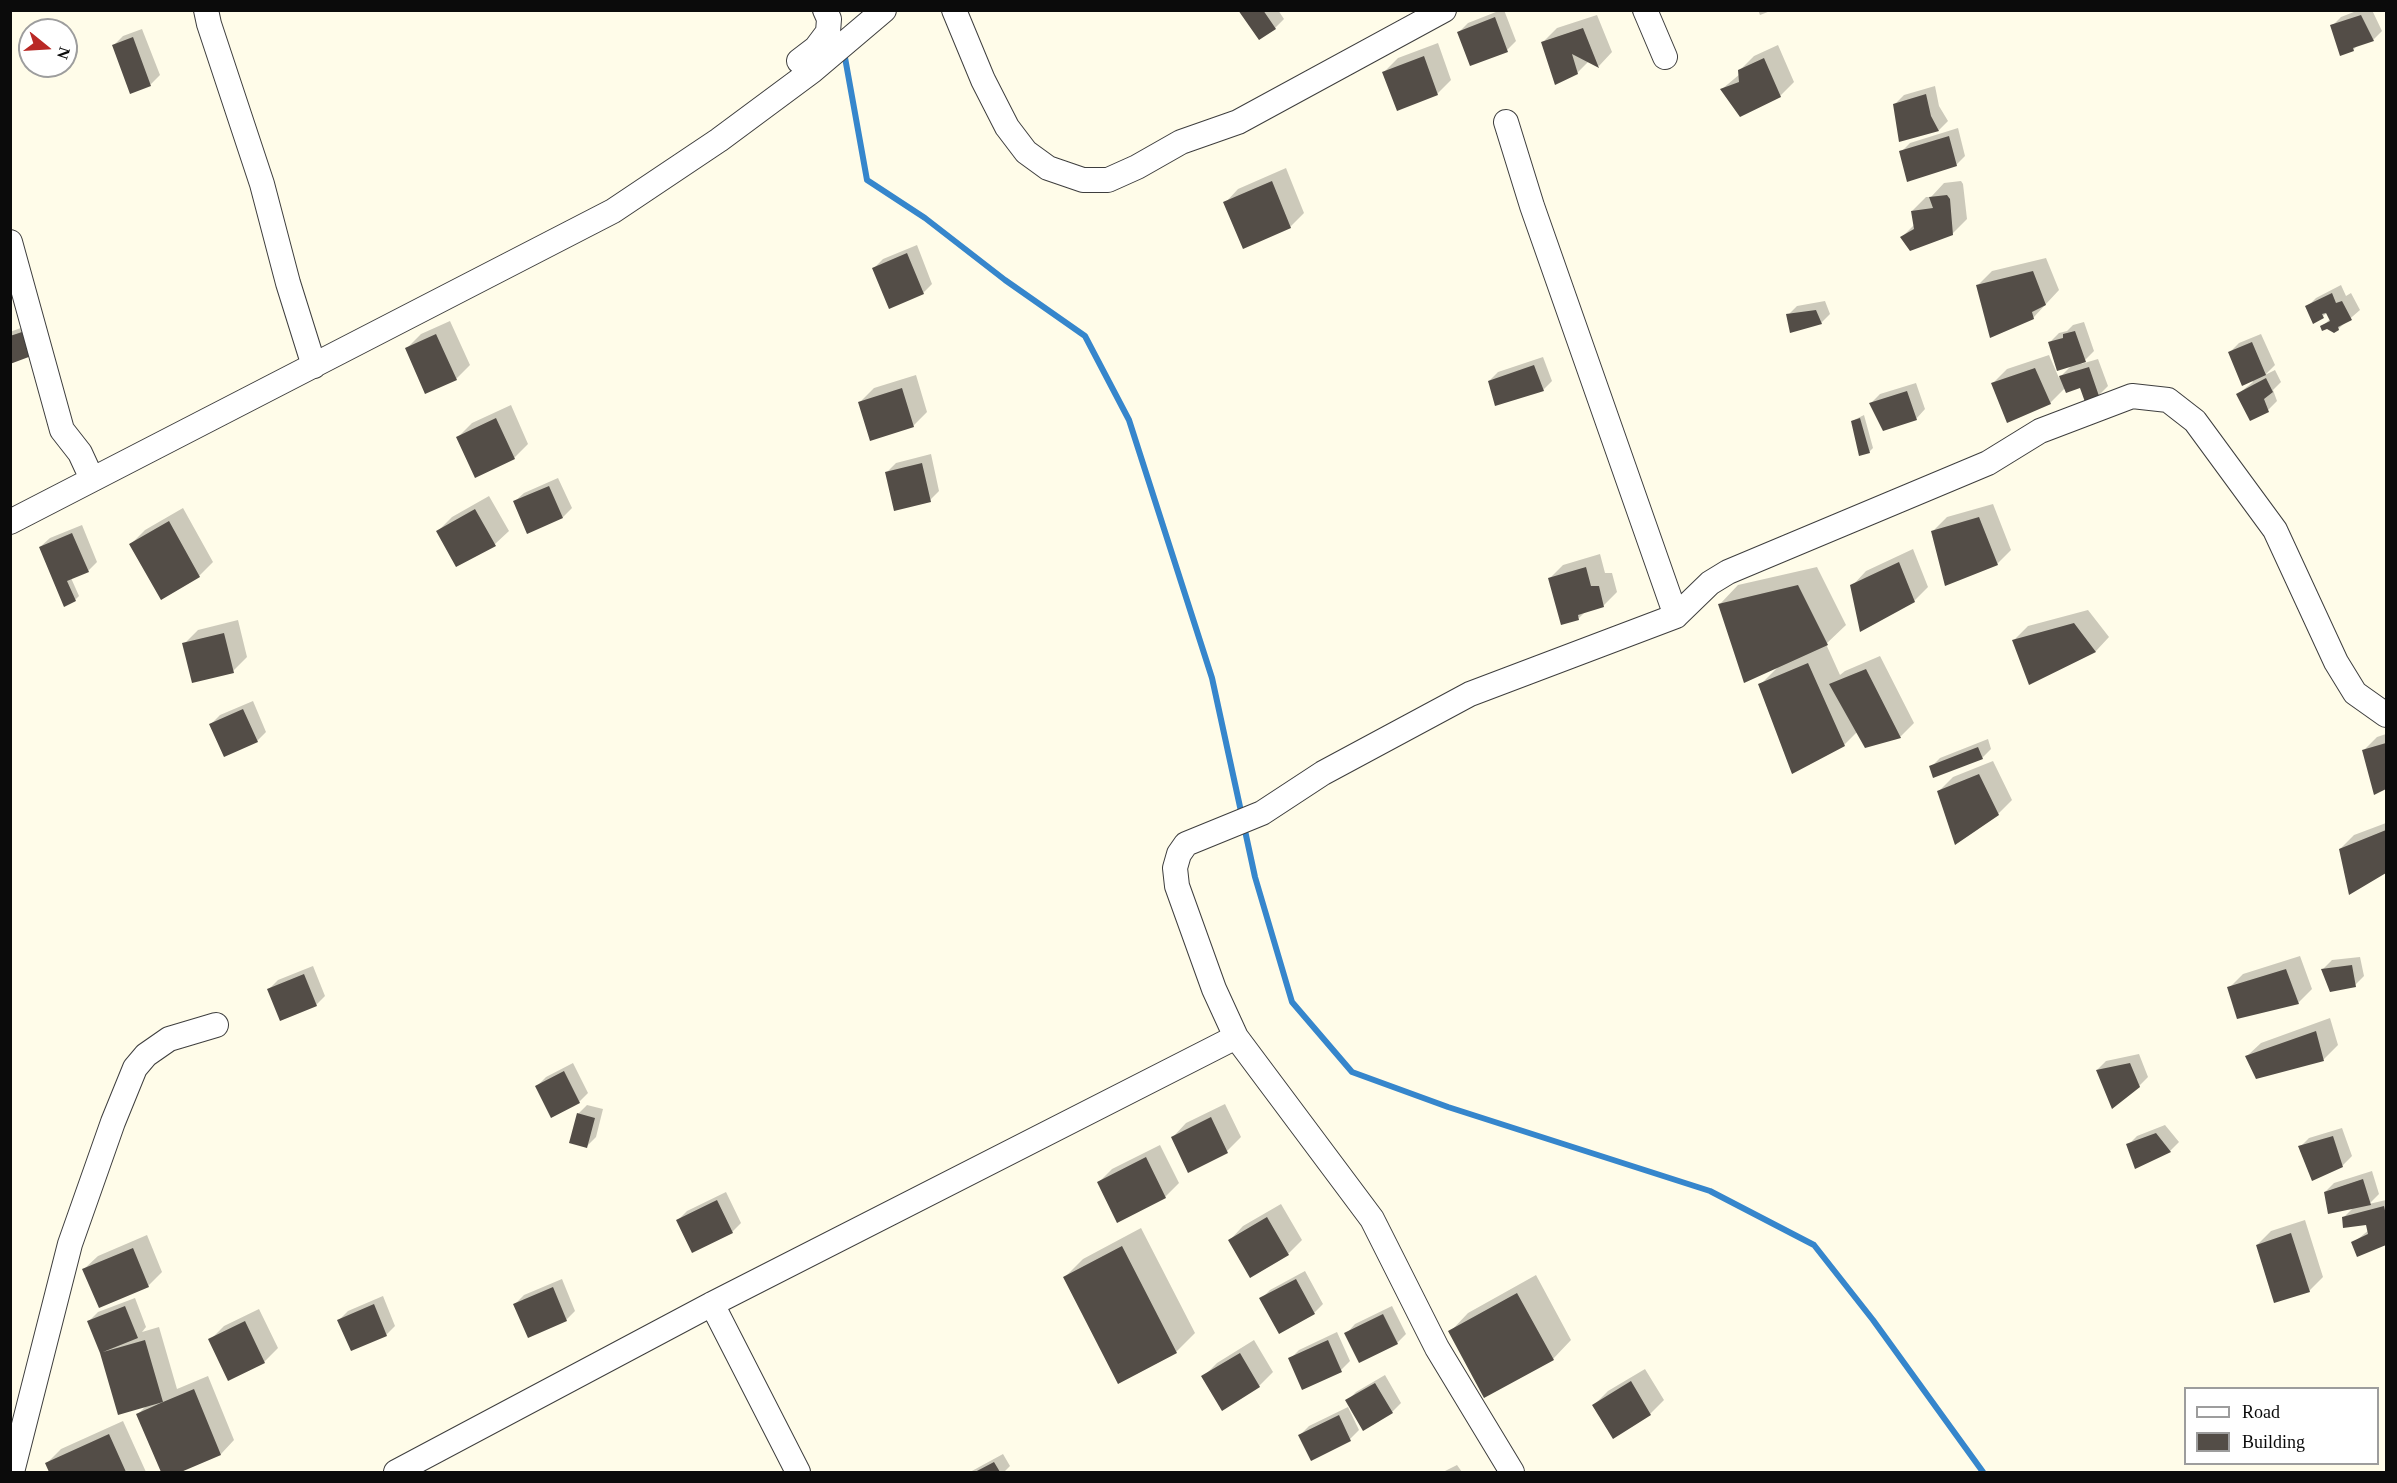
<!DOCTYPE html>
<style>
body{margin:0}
#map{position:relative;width:2397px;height:1483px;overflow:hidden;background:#fffce9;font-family:Georgia,serif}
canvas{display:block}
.frame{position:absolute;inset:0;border:12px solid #0b0b0b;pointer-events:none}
.legend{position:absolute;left:2184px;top:1387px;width:195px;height:78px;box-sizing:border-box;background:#fff;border:2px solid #9d9d9d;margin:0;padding:8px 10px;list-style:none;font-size:18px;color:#0b0b0b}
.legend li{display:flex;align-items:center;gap:12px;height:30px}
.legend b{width:30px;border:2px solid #9d9d9d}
.north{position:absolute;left:18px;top:18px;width:60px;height:60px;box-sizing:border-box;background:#fff;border:2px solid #9d9d9d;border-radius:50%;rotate:108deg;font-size:16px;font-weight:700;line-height:24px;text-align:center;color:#0b0b0b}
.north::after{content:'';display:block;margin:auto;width:21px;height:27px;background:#b92825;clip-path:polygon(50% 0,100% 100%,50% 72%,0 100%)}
</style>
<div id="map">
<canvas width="2397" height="1483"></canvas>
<div class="frame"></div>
<ul class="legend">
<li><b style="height:8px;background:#fff"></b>Road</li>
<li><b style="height:16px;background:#534d47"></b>Building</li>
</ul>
<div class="north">N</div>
</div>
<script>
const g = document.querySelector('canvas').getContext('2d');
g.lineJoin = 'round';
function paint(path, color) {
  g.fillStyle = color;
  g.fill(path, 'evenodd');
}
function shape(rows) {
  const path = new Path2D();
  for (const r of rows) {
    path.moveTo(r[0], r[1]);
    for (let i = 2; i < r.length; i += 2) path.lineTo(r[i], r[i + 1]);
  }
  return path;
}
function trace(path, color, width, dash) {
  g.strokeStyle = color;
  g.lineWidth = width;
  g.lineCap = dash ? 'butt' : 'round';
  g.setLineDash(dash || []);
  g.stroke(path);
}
paint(shape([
 [1240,10,1278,10,1284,19,1275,28],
 [1501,10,1504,10,1516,41,1507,50,1459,32,1468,23],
 [1758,10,1773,10,1760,15],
 [2359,10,2372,10,2382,31,2373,40,2358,45,2353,50,2332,26,2341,17],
 [1597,15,1612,52,1599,66,1589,61,1577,73,1543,42,1557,28],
 [142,29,160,75,151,84,131,92,114,45,123,36],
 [1438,43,1451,80,1437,94,1384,72,1398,58],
 [1778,45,1794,82,1780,96,1722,89,1740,74,1740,70,1754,56],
 [1935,86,1939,106,1948,121,1939,130,1900,140,1895,104,1904,95],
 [1958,128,1965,156,1956,165,1901,152,1910,143],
 [1286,168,1304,213,1290,227,1243,247,1225,203,1238,189],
 [1961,181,1963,184,1967,219,1953,233,1902,237,1915,224,1912,211,1926,197,1931,197,1944,183],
 [917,245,932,284,923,293,874,268,883,259],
 [2046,258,2059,290,2033,318,1978,285,1992,271],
 [2341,285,2346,296,2351,293,2360,310,2338,329,2322,327,2330,319,2327,313,2314,322,2307,307,2316,298],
 [1825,301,1830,314,1821,323,1788,315,1797,306],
 [450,321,470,365,456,379,407,348,421,334],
 [2084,322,2094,351,2081,364,2098,359,2108,386,2099,395,2086,400,2081,386,2065,388,2050,403,1993,383,2007,369,2049,355,2059,378,2073,364,2050,342,2059,333,2067,331,2073,325],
 [34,323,10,362,10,332],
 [2261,334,2275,365,2265,375,2275,370,2281,382,2273,390,2277,401,2268,410,2238,394,2253,382,2230,352,2239,343],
 [1543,357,1552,381,1543,390,1489,381,1498,372],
 [916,375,927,412,913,426,860,402,874,388],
 [1916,383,1925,409,1916,419,1871,403,1880,394],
 [511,405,528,444,514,458,476,476,458,437,472,423],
 [1864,415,1873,448,1869,452,1852,421],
 [931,454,939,491,930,500,887,472,896,463],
 [558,478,572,508,563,517,514,502,524,493],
 [489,496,509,531,495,544,438,531,452,517],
 [1993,504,2011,550,1997,564,1933,531,1947,517],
 [183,508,213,562,199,576,131,544,145,530],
 [82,525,97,562,88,571,71,578,79,596,75,600,40,547,50,538],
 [1913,549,1928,587,1914,601,1852,586,1866,571],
 [1600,554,1605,573,1612,573,1617,592,1603,606,1586,611,1579,618,1549,579,1563,565],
 [1817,567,1846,625,1826,644,1840,675,1845,671,1880,656,1914,723,1900,737,1857,732,1844,745,1792,772,1760,685,1779,666,1720,604,1738,585],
 [2088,610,2109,637,2096,651,2030,683,2014,640,2028,626],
 [238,620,247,657,233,671,184,644,198,630],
 [253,701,266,732,257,741,211,724,220,715],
 [2386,734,2386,788,2375,793,2363,751,2377,737],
 [1988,739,1991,749,1982,758,1931,767,1940,758],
 [1993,761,2012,800,1998,814,1939,791,1953,777],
 [2386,823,2386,871,2350,892,2340,849,2354,835],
 [2300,956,2312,989,2298,1003,2229,988,2243,974],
 [2360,957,2364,976,2355,985,2323,969,2332,960],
 [313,966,325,996,316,1005,269,989,278,980],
 [2330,1018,2338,1045,2324,1059,2257,1077,2247,1056,2261,1043],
 [2139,1054,2148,1077,2139,1086,2097,1070,2106,1061],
 [573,1063,588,1093,579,1102,537,1086,546,1077],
 [1225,1104,1241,1137,1227,1151,1189,1171,1173,1137,1186,1123],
 [587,1105,603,1109,596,1137,587,1146,578,1114],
 [2165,1125,2179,1142,2170,1151,2128,1145,2137,1136],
 [2342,1128,2352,1156,2343,1165,2313,1179,2300,1147,2309,1138],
 [1160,1145,1179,1183,1165,1197,1098,1183,1112,1169],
 [2372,1171,2379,1194,2369,1204,2386,1200,2386,1243,2358,1255,2353,1243,2369,1230,2367,1223,2344,1217,2354,1207,2325,1192,2334,1183],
 [726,1192,741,1223,732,1232,678,1220,687,1211],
 [1281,1204,1302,1240,1288,1254,1230,1240,1243,1226],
 [2305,1220,2323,1277,2309,1291,2257,1245,2271,1231],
 [1141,1228,1195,1333,1176,1352,1065,1277,1083,1259],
 [147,1235,162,1272,148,1286,84,1269,98,1256],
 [1305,1271,1323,1304,1314,1313,1261,1299,1270,1290],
 [1536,1275,1571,1340,1553,1359,1450,1332,1468,1313],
 [562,1279,575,1311,566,1320,515,1304,524,1295],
 [383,1296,395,1326,386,1335,339,1320,348,1311],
 [135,1298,146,1327,142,1332,159,1327,177,1389,208,1376,234,1440,221,1454,177,1472,163,1472,138,1414,146,1406,102,1352,89,1321,98,1312],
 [1392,1306,1406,1334,1397,1343,1346,1334,1355,1324],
 [259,1309,278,1348,264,1362,210,1340,224,1326],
 [1337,1332,1350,1361,1341,1370,1303,1388,1290,1359,1299,1350],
 [1254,1340,1273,1372,1259,1386,1203,1377,1217,1363],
 [1645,1369,1664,1400,1650,1414,1594,1405,1608,1391],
 [1385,1375,1401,1403,1392,1412,1347,1401,1356,1392],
 [1348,1407,1359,1430,1350,1439,1300,1435,1309,1426],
 [123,1421,146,1472,51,1472,47,1463,61,1449],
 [1003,1454,1010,1466,1004,1472,970,1472],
 [1457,1465,1462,1472,1443,1472]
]), '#0003');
trace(shape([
 [844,52,867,180,925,218,1005,280,1085,336,1129,420,1212,678,1242,816],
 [1244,826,1255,877,1292,1002,1352,1072,1448,1107,1710,1191,1814,1245,1873,1320,1983,1472]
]), '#3686cc', 6);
paint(shape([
 [1238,10,1263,10,1276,29,1259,40],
 [2361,15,2374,41,2353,48,2354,51,2340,56,2330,25],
 [1495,17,1508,52,1470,66,1457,32],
 [1583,28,1599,68,1572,54,1578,74,1555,85,1541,42],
 [133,37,151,86,130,94,112,45],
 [1424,56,1438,95,1397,111,1382,72],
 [1764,58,1781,97,1740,117,1720,89,1739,82,1738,70],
 [1926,94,1931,116,1939,131,1899,142,1893,104],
 [1949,136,1957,166,1907,182,1899,151],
 [1272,181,1291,228,1243,249,1223,202],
 [1947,195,1950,199,1953,235,1910,251,1900,237,1914,229,1911,211,1933,208,1929,197],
 [907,253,924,294,889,309,872,268],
 [2033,271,2046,305,2032,312,2034,319,1990,338,1976,285],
 [2332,293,2336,303,2342,301,2352,320,2338,327,2339,330,2334,333,2327,329,2322,331,2320,326,2330,321,2326,313,2322,314,2324,318,2313,324,2305,306],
 [1816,310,1822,324,1790,333,1786,314],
 [25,331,34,355,10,364,10,336],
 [2075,331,2086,362,2057,371,2048,342,2063,338,2063,334],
 [436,334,457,380,425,394,405,348],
 [2252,342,2266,375,2242,386,2228,352],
 [1534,365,1544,391,1495,406,1488,381],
 [2089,367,2099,396,2085,402,2080,388,2066,393,2059,376],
 [2035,368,2051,404,2007,423,1991,383],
 [2266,378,2273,392,2264,399,2269,412,2250,421,2236,394],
 [902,388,914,427,870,441,858,402],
 [1907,391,1917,420,1883,431,1869,403],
 [496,418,515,459,475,478,456,437],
 [1860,418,1870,453,1859,456,1851,421],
 [922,463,931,502,894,511,885,472],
 [549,486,563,518,527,534,513,501],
 [475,509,496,546,456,567,436,531],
 [1979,517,1998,565,1945,586,1931,531],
 [169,521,200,577,161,600,129,544],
 [72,533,89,572,67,581,76,601,64,607,39,547],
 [1899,562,1915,602,1860,632,1850,585],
 [1586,567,1591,586,1599,586,1604,607,1578,615,1579,620,1561,625,1548,578],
 [1798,585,1828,645,1744,683,1718,604],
 [2074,623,2096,652,2029,685,2012,640],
 [224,633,234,673,192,683,182,643],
 [1808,663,1845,746,1792,774,1758,684],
 [1866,669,1901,738,1865,748,1829,684],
 [243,709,258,742,224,757,209,724],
 [2386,743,2386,789,2374,795,2362,750],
 [1978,747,1983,759,1933,778,1929,766],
 [1979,774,1999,815,1955,845,1937,791],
 [2386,830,2386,873,2349,895,2339,849],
 [2352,965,2356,987,2330,992,2321,969],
 [2286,969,2299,1004,2237,1019,2227,987],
 [304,974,317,1006,280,1021,267,989],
 [2316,1031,2324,1061,2256,1079,2245,1056],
 [2130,1063,2140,1087,2112,1109,2096,1070],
 [564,1071,580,1103,551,1118,535,1086],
 [577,1113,595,1118,587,1148,569,1143],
 [1211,1117,1228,1153,1188,1173,1171,1137],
 [2156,1133,2171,1152,2135,1169,2126,1144],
 [2333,1136,2343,1167,2312,1181,2298,1146],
 [1146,1157,1166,1198,1117,1223,1097,1182],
 [2363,1179,2371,1205,2328,1214,2324,1192],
 [717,1200,733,1233,692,1253,676,1220],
 [2384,1206,2386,1215,2386,1245,2357,1257,2351,1242,2368,1234,2366,1225,2343,1228,2342,1217],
 [1267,1217,1289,1255,1250,1278,1228,1240],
 [2291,1233,2310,1292,2274,1303,2256,1245],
 [1122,1246,1177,1353,1118,1384,1063,1277],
 [133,1248,149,1287,99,1308,82,1269],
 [1296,1279,1315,1314,1279,1334,1259,1298],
 [553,1287,567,1321,528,1338,513,1304],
 [1517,1293,1554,1360,1484,1398,1448,1331],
 [374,1304,387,1336,351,1351,337,1320],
 [125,1306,138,1338,103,1352,145,1340,163,1402,194,1389,221,1455,181,1472,161,1472,136,1414,163,1402,118,1415,100,1353,87,1321],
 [1383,1314,1398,1344,1359,1363,1344,1333],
 [245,1321,265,1363,228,1381,208,1339],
 [1328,1340,1342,1372,1302,1390,1288,1358],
 [1240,1353,1260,1387,1222,1411,1201,1376],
 [1631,1381,1651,1415,1613,1439,1592,1405],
 [1375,1383,1393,1413,1363,1431,1345,1400],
 [1339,1415,1351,1441,1311,1461,1298,1435],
 [109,1434,126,1472,49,1472,45,1463],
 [994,1462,1000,1472,975,1472]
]), '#534d47');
const minor = shape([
 [206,10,209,24,262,184,288,283,314,366],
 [954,10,983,80,1007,127,1026,152,1048,168,1083,180,1108,180,1137,167,1181,142,1238,122,1444,10],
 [1645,10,1665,57],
 [799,61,816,48,828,32,829,19,825,10],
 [1506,122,1532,206,1676,616],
 [10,242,62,430,80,453,92,479],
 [10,522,613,211,719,140,812,71,884,10],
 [712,1304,798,1472],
 [12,1472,70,1244,113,1122,135,1068,146,1055,169,1039,216,1025],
 [396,1472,712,1304,1236,1037],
 [1512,1472,1437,1348,1372,1219,1236,1037,1214,989,1177,886,1175,868,1179,854,1186,844,1262,813,1323,773,1470,694,1676,616,1710,583,1728,572,1988,463,2040,431,2132,396,2168,400,2195,421,2275,530,2336,662,2355,693,2386,715]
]);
trace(minor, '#3e3e3e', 26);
trace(minor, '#fff', 24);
</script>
